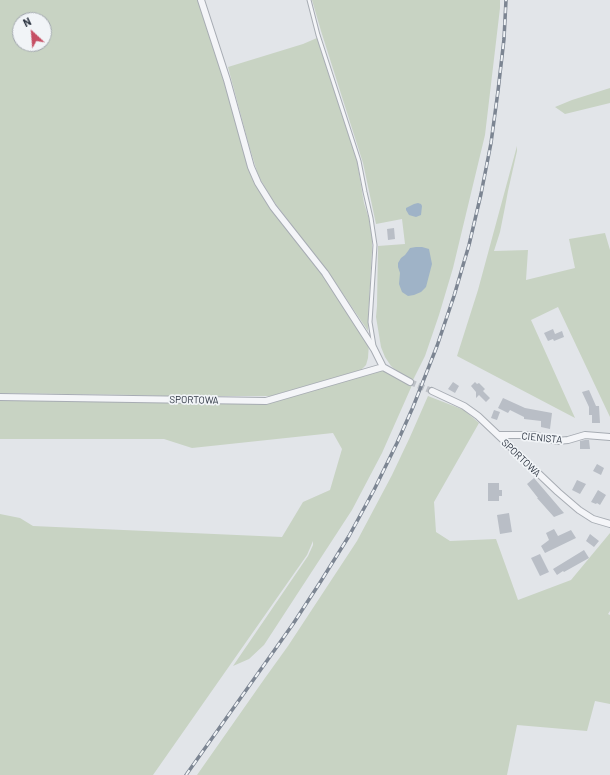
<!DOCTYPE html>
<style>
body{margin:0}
#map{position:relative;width:610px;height:775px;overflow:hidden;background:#e2e5e9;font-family:Barlow,sans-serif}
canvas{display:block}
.north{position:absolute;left:12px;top:12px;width:40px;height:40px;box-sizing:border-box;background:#f1f4f7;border:1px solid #a2a7ae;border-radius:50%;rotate:334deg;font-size:11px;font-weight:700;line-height:16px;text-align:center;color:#2b3340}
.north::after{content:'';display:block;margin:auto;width:14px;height:18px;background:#c64f64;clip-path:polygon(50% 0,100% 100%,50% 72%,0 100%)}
</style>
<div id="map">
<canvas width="610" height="775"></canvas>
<div class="north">N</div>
</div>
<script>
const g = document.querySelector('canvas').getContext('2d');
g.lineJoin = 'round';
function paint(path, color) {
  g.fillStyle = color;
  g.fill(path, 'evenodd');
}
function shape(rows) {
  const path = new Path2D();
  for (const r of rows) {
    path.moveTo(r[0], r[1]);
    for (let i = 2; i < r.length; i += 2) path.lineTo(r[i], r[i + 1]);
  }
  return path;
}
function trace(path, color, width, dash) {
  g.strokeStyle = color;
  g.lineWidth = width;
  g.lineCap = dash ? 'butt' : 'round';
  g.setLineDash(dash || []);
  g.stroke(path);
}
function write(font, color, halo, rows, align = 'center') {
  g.font = font + ' Barlow,sans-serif';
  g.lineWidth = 3.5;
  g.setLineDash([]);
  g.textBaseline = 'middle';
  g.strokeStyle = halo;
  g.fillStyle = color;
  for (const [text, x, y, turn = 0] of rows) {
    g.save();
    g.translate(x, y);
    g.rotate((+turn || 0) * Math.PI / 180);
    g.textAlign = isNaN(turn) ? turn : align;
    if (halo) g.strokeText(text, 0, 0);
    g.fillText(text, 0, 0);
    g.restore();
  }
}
paint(shape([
 [0,0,200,0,252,178,272,211,324,276,369,343,368,358,366,365,361,370,271,396,164,396,136,395,0,393],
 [20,20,44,20,44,44,20,44],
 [312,0,500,0,500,8,485,135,453,268,439,315,425,356,413,380,398,372,391,366,385,357,381,347,376,317,377,306,378,246,405,244,402,219,376,224,363,163,321,31],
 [317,38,357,161,364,203,369,219,372,238,372,251,368,320,368,331,335,282,272,199,258,175,248,142,228,67,303,44],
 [610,88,610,103,565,114,555,107,572,100],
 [517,146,517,151,508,191,505,207,500,232,494,251,528,250,526,280,575,268,569,239,605,233,610,250,610,417,558,307,531,320,575,418,457,356,478,290],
 [383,367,413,383,382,453,352,510,264,645,249,659,233,666,308,556,313,545,313,541,307,555,153,775,0,775,0,514,20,518,33,526,282,537,303,502,330,490,342,449,333,433,192,448,164,439,0,439,0,400,266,401],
 [428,396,464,410,479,423,434,502,436,532,450,541,496,539,518,600,571,580,610,533,610,611,608,614,610,615,610,704,595,701,587,731,517,725,507,775,197,775,265,678,288,646,357,541,392,475,410,437]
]), '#c8d3c3');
paint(shape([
 [418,203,421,204,422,206,421,215,416,217,409,215,406,210,406,208,414,204],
 [416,247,422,247,429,249,432,264,426,287,421,292,414,295,408,296,402,292,399,284,400,273,398,267,398,263,401,258,405,255,408,251,410,248]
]), '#9fb3c7');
paint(shape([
 [394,228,395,239,388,240,387,229],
 [553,329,555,334,562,331,564,337,554,341,553,339,548,341,544,333],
 [453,382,459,386,455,393,448,389],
 [475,382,477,384,479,383,485,389,483,391,490,398,486,402,479,395,476,398,476,392,471,386],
 [589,390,596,406,599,406,600,423,592,423,592,415,589,415,589,407,582,392],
 [503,398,525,408,552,413,550,429,541,427,541,421,524,419,524,417,510,410,508,413,498,408],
 [494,410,500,412,497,420,491,418],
 [585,440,589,440,590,449,580,449,580,441],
 [597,464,604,468,601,475,593,471],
 [534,478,564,513,554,517,537,498,538,498,527,484],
 [577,480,586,484,580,494,572,490],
 [488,483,499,483,499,490,502,490,502,496,499,496,499,501,488,501],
 [598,490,606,495,600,505,597,503,596,504,591,502],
 [509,513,512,532,500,534,497,515],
 [554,529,558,536,571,530,576,538,545,553,541,546,549,540,546,533],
 [590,534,599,541,594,547,586,541],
 [584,550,589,558,564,572,563,571,557,575,553,569],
 [540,554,549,572,540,576,531,558]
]), '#b9bec6');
trace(shape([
 [410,382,432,391]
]), '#bdc1c7', 6, [6, 3]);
const lane = shape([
 [309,0,318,35,359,161,365,192,371,218,375,245,370,322,374,346]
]);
const street = shape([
 [201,0,227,80,251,167,258,183,273,207,325,273,374,349,383,367,410,382],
 [432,391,464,406,478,416,558,492,579,510,593,519,610,524],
 [0,397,266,401,383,367],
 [498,435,534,435,557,441,568,440,585,435,610,437]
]);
trace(lane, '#a7acb3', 5);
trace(street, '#a7acb3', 8);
trace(lane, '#f4f5f8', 3);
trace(street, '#f4f5f8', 6);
const rail = shape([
 [186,775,293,624,321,581,349,536,374,490,397,443,413,407,437,346,454,296,469,245,481,194,491,143,498,91,504,39,506,0]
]);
trace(rail, '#7c8592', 3.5);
trace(rail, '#f1f4f7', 2, [6]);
write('10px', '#2b3340', '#f1f4f7', [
 ["SPORTOWA",194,400,1],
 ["CIENISTA",542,438,6],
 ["SPORTOWA",521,458,43]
]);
</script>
